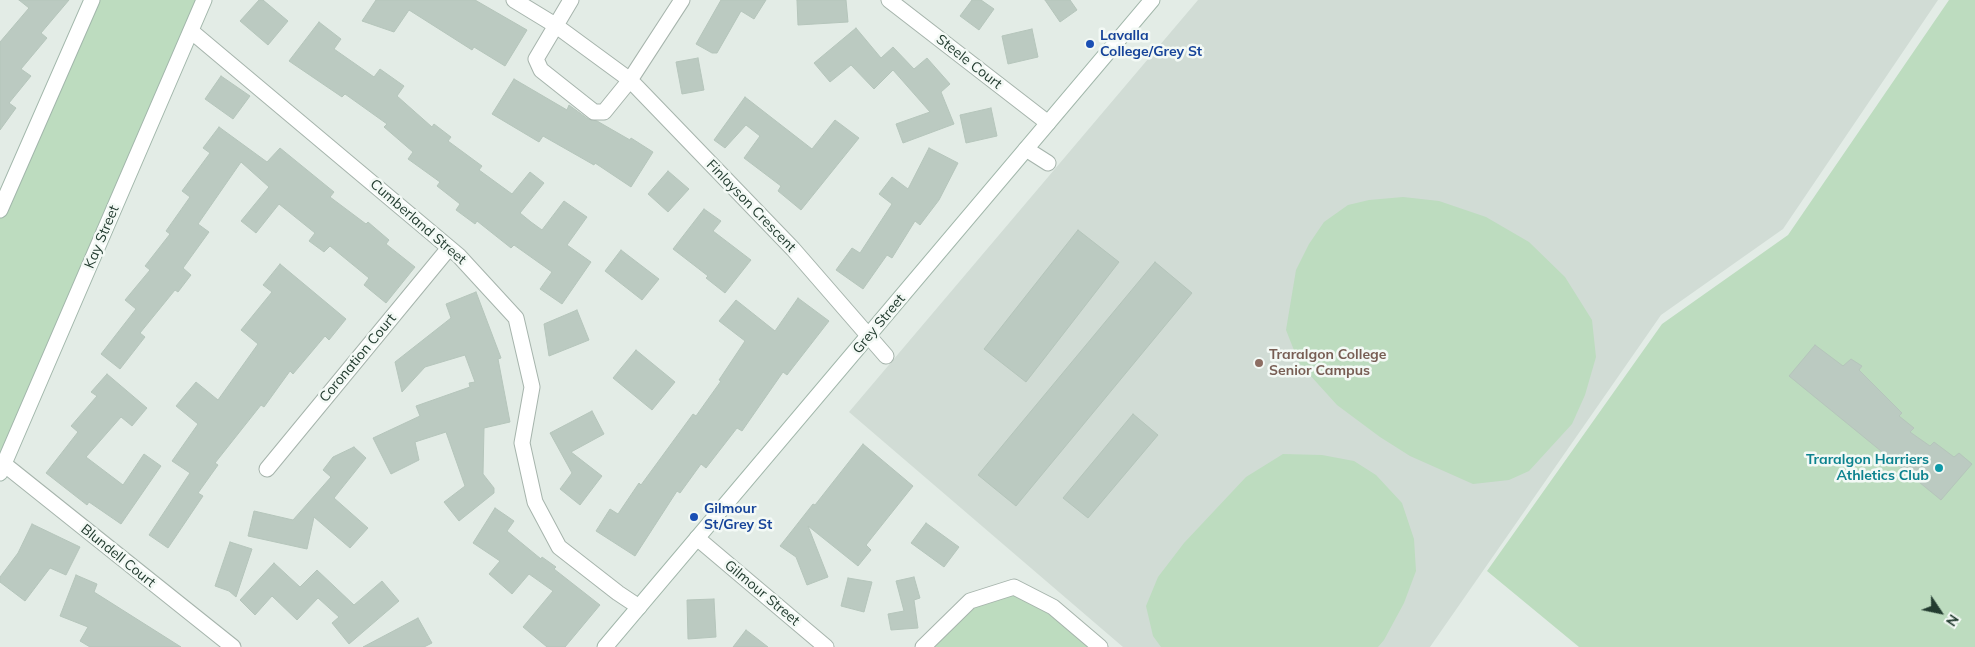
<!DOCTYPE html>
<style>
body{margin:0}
#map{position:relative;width:1975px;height:647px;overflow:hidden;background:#e3ece6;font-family:Mulish,sans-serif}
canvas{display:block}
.north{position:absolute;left:1915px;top:587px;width:50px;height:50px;-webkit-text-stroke:4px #f3f9f5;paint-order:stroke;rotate:124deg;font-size:14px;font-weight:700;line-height:20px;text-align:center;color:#233c30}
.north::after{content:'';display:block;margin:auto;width:18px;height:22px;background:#233c30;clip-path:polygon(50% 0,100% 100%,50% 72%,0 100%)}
</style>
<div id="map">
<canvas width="1975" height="647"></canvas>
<div class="north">N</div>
</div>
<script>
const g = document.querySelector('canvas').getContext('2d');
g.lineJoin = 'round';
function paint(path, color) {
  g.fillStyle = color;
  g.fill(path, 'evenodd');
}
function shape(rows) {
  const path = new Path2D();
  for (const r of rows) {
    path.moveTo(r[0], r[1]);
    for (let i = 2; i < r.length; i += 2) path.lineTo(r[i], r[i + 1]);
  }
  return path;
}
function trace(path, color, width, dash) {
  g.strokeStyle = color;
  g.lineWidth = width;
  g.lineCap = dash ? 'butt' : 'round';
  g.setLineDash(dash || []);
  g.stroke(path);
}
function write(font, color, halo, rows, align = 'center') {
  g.font = font + ' Mulish,sans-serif';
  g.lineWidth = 5;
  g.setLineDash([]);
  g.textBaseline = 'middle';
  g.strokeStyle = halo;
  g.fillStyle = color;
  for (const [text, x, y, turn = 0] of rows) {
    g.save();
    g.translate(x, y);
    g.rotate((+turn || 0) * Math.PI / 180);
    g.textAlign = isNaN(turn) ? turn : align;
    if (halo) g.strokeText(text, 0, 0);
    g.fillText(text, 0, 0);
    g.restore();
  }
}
paint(shape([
 [1198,0,1938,0,1783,229,1661,315,1430,647,1123,647,849,412]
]), '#d1dcd5');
paint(shape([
 [92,0,204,0,0,476,0,210],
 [1949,0,1975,0,1975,647,1579,647,1487,571,1662,324,1788,235],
 [1403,197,1439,201,1486,217,1529,242,1565,277,1592,320,1596,357,1585,395,1572,424,1529,471,1509,480,1473,484,1410,456,1380,437,1337,405,1299,363,1286,330,1296,270,1309,244,1324,222,1348,205,1369,200],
 [1283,454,1322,455,1354,461,1376,475,1402,503,1414,539,1416,571,1404,603,1384,640,1378,647,1161,647,1153,636,1146,606,1158,577,1184,543,1246,477],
 [1014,587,1100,647,923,647,970,601]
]), '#bddcbf');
const building = shape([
 [19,0,69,0,41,33,47,38,21,69,31,76,9,103,16,108,0,130,0,42,29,8,19,0],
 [259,0,263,0,288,21,268,45,240,21,259,0],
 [376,0,475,0,527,30,505,66,474,47,472,50,409,10,394,32,362,21,376,0],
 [721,0,766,0,754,19,741,11,717,53,712,53,696,44,721,0],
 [797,0,846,0,848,22,798,25,797,0],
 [972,0,981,0,994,9,979,30,960,16,972,0],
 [1045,0,1070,0,1077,10,1060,22,1045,0],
 [319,22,341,39,334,49,374,77,380,69,404,86,397,96,432,127,434,124,451,137,448,141,482,166,479,170,512,194,530,172,544,183,520,213,531,222,542,230,564,201,587,217,567,245,591,262,562,304,540,289,552,272,514,245,511,248,477,221,475,224,456,210,460,204,437,186,440,182,408,159,413,152,384,127,387,124,345,94,342,97,289,61,319,22],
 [856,28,881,58,893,47,914,69,927,58,950,84,941,92,954,124,903,143,896,124,930,112,893,70,874,89,851,65,830,82,814,63,856,28],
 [1032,29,1038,57,1008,64,1002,36,1032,29],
 [698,58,704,90,682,94,676,62,698,58],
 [221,76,250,96,233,119,205,99,221,76],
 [514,79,567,110,569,105,588,119,597,121,630,140,631,138,653,152,631,187,595,163,594,165,543,136,539,142,492,114,514,79],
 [745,97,812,149,835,120,859,138,801,210,778,191,781,186,744,158,760,136,746,125,725,148,714,140,745,97],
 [991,108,997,136,966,143,960,115,991,108],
 [219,127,267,162,280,148,334,192,330,197,366,224,368,222,389,240,386,244,415,267,386,303,364,285,369,278,330,246,324,252,309,241,315,233,279,204,256,233,241,221,269,187,241,162,198,224,209,232,183,268,191,275,178,292,175,290,140,333,145,337,120,369,101,354,136,309,125,300,150,270,145,266,170,234,166,231,190,197,182,191,210,153,203,148,219,127],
 [929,148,958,163,939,200,920,225,915,221,892,258,887,255,863,289,836,270,852,248,860,253,892,204,879,194,892,177,908,189,929,148],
 [668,171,689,189,668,212,648,194,668,171],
 [704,209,721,221,713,231,751,260,725,293,706,278,708,276,673,249,704,209],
 [1078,230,1119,262,1026,382,984,349,1078,230],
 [621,250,659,279,642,300,605,271,621,250],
 [1155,262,1192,293,1016,506,978,475,1155,262],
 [280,264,346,319,329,340,325,336,293,374,290,371,264,407,261,405,215,463,218,465,198,493,203,496,168,548,149,535,190,473,172,461,198,424,176,406,196,382,218,400,258,344,241,330,272,292,263,285,280,264],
 [476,292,501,358,498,359,510,422,484,428,483,474,494,488,494,493,459,521,444,502,465,486,446,432,415,442,419,460,391,474,373,438,420,416,416,406,470,387,469,383,475,382,465,355,425,367,402,392,395,362,451,318,446,304,476,292],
 [798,298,829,321,787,375,783,372,742,431,737,428,706,468,701,464,680,493,677,491,635,556,596,531,610,509,618,514,639,483,641,485,693,414,696,416,721,381,719,380,745,341,719,321,736,300,775,331,798,298],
 [577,310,589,340,549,356,544,324,577,310],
 [1815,345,1843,366,1851,359,1862,366,1859,370,1902,413,1899,416,1914,428,1910,432,1930,446,1934,442,1954,457,1959,453,1972,464,1941,500,1789,376,1815,345],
 [636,350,675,382,652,410,613,378,636,350],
 [107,374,147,408,132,426,121,417,86,457,123,485,144,454,161,466,121,524,89,502,87,505,46,473,78,432,71,426,97,396,91,392,107,374],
 [592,411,604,434,571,452,602,476,580,505,560,489,572,473,550,433,592,411],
 [1133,414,1158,435,1088,518,1063,498,1133,414],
 [863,444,913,486,866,545,871,550,858,566,808,526,828,577,807,585,796,557,780,546,813,504,815,505,863,444],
 [354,447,366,458,334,498,368,528,350,548,314,517,307,549,248,536,254,511,293,520,331,477,323,470,333,457,354,447],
 [495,508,514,521,507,531,541,559,542,557,556,567,554,569,600,605,565,647,547,647,523,627,553,591,529,574,512,594,489,574,500,561,473,543,495,508],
 [926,523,959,547,944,567,911,543,926,523],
 [32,524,80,547,66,575,50,568,25,601,0,582,0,577,18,553,32,524],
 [230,542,252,549,236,597,229,591,215,586,230,542],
 [274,563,300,587,317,570,354,605,382,581,399,601,349,644,332,623,339,617,318,598,297,620,272,596,255,615,240,600,274,563],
 [76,575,97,584,94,592,181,647,90,647,80,641,88,627,60,616,76,575],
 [914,577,920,598,914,600,918,628,891,630,888,614,904,611,896,581,914,577],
 [848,578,872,582,864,612,841,606,848,578],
 [714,599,716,637,688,639,687,600,714,599],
 [418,618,432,643,424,647,363,647,418,618],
 [746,630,768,647,733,647,746,630]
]);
paint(building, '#bbcac1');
trace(building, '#b5c5bb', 1);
const street = shape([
 [514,0,555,25,630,80,793,249,886,356],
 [571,0,536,59,541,70,594,112,604,112,630,80,682,0],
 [889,0,1048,123],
 [191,31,459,256,516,318,532,387,522,443,535,502,559,547,618,593,639,607],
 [1026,149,1048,163],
 [4,464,233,647],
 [267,469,449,248],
 [697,538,826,647],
 [923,647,970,601,1014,587,1053,607,1100,647]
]);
const secondary = shape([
 [0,210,92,0],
 [0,473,204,0],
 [605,647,1152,0]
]);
trace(street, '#a6b4ac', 17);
trace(secondary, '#a2b7ab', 17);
trace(street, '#fff', 15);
trace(secondary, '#fff', 15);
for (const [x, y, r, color] of [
 [1090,44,5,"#1a4fb4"],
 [1259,363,5,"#8d6e63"],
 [1939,468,5,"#0f9aa8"],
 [694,517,5,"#1a4fb4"]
]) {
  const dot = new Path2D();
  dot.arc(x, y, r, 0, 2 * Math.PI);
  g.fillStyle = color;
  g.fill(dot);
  trace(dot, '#f3f9f5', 2);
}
write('bold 14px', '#164399', '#f3f9f5', [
 ["Lavalla",1100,36],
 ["College/Grey St",1100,52],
 ["Gilmour",704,509],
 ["St/Grey St",704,525]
], 'left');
write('14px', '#233c30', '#f3f9f5', [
 ["Steele Court",969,62,38],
 ["Finlayson Crescent",751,206,46],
 ["Cumberland Street",418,222,41],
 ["Kay Street",102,237,-67],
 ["Grey Street",879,324,-50],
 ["Coronation Court",358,358,-50],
 ["Blundell Court",118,556,39],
 ["Gilmour Street",762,593,40]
]);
write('bold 14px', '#785e54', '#f3f9f5', [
 ["Traralgon College",1269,355],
 ["Senior Campus",1269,371]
], 'left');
write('bold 14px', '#0d838f', '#f3f9f5', [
 ["Traralgon Harriers",1929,460],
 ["Athletics Club",1929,476]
], 'right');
</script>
